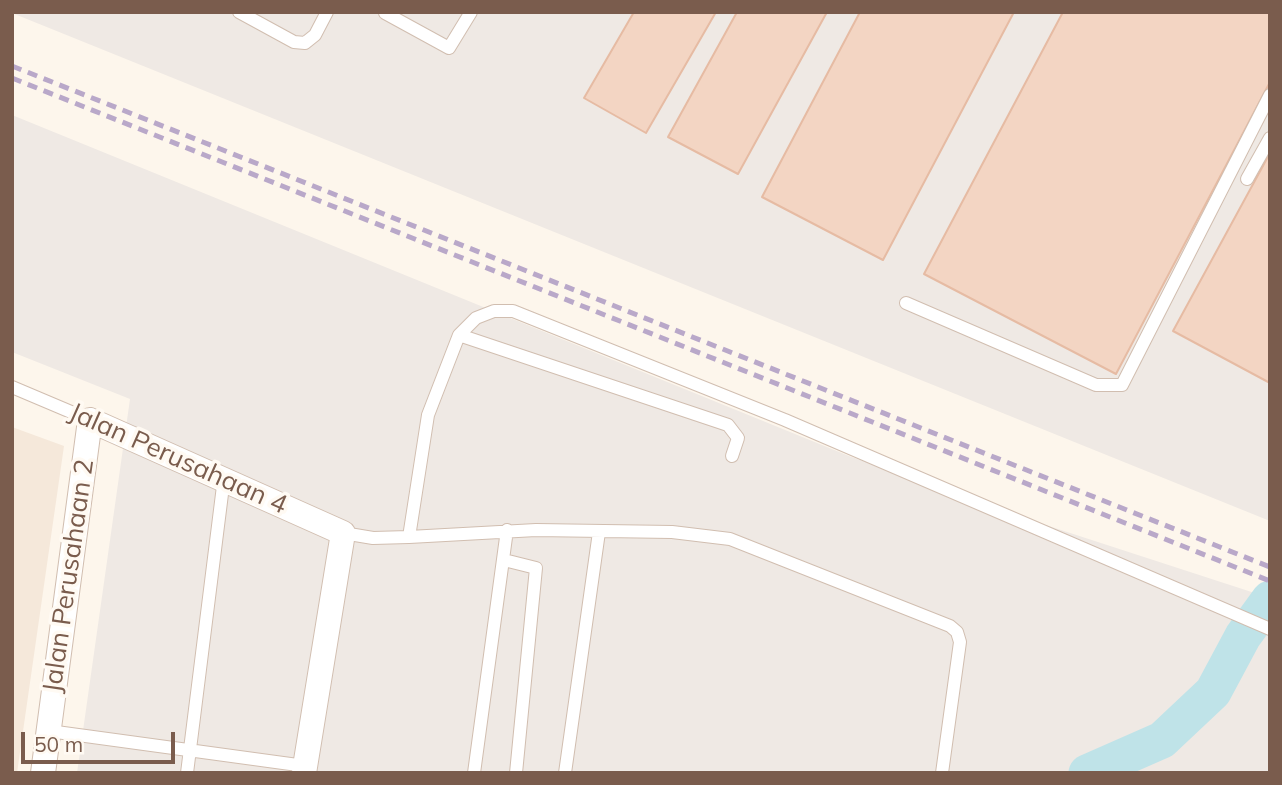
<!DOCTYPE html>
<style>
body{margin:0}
#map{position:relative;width:1282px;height:785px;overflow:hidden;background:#fdf6ec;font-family:Mulish,sans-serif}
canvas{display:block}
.frame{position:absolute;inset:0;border:14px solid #7a5c4d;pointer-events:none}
.scale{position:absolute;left:21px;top:732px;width:154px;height:32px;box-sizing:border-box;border:4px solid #7a5c4d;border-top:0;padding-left:9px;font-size:21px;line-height:24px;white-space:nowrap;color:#7a5c4d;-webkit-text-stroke:5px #fffaf3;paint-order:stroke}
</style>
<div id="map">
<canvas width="1282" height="785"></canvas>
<div class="frame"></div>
<div class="scale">50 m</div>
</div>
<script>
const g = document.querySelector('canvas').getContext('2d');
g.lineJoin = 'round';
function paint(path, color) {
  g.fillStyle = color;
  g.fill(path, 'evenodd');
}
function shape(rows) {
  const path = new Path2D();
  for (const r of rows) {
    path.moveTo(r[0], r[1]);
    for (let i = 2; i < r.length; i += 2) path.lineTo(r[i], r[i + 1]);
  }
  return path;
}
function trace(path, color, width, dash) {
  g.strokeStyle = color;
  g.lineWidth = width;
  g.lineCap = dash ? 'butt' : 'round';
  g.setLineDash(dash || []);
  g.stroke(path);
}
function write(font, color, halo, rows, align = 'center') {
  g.font = font + ' Mulish,sans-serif';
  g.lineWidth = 7;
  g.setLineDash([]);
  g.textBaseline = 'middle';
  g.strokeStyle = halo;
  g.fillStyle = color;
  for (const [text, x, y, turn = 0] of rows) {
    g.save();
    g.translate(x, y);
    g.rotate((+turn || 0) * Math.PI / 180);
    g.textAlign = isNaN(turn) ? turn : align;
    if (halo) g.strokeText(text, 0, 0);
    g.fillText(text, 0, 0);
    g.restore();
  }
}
paint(shape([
 [12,427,64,446,17,773,12,773]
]), '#f5e8da');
paint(shape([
 [12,12,1270,12,1270,521,12,13],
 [12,115,849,456,1021,517,1270,598,1270,773,77,773,130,399,12,352]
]), '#efe9e4');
trace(shape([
 [1087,773,1162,740,1213,692,1243,636,1270,599]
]), '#bfe3e8', 37);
const building = shape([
 [634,12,716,12,646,133,584,98,634,12],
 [737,12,827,12,738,174,668,137,737,12],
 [860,12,1014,12,883,260,762,197,860,12],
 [1063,12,1270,12,1270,82,1116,374,924,274,1063,12],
 [1270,153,1270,383,1173,331,1270,153]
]);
paint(building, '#f3d5c3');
trace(building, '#e6bba3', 2);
const service = shape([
 [239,12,294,42,305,43,315,35,327,12],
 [385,13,449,48,471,12],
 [1247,179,1270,138],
 [906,303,1096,385,1122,385,1270,95],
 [459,335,728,425,738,438,732,456],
 [12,387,90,420],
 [343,533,373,538,409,537,428,415,459,335,476,318,494,311,513,311,785,420,1270,629],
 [409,537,536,530,672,532,730,539,950,626,957,632,960,642,942,773],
 [504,560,536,568,516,773],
 [49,731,305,766],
 [187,773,224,478],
 [474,773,507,530],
 [565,773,599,532]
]);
const minor = shape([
 [43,773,90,420,343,533,304,773]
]);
trace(service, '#d1beb0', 14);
trace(minor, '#d1beb0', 26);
trace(service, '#fff', 12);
trace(minor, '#fff', 24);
trace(shape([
 [12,66,1270,567],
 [12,78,1270,581]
]), '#b9a8c9', 5, [10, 7]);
write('26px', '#7a5c4d', '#fffaf3', [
 ["Jalan Perusahaan 4",178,459,24],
 ["Jalan Perusahaan 2",69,576,-82]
]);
</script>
